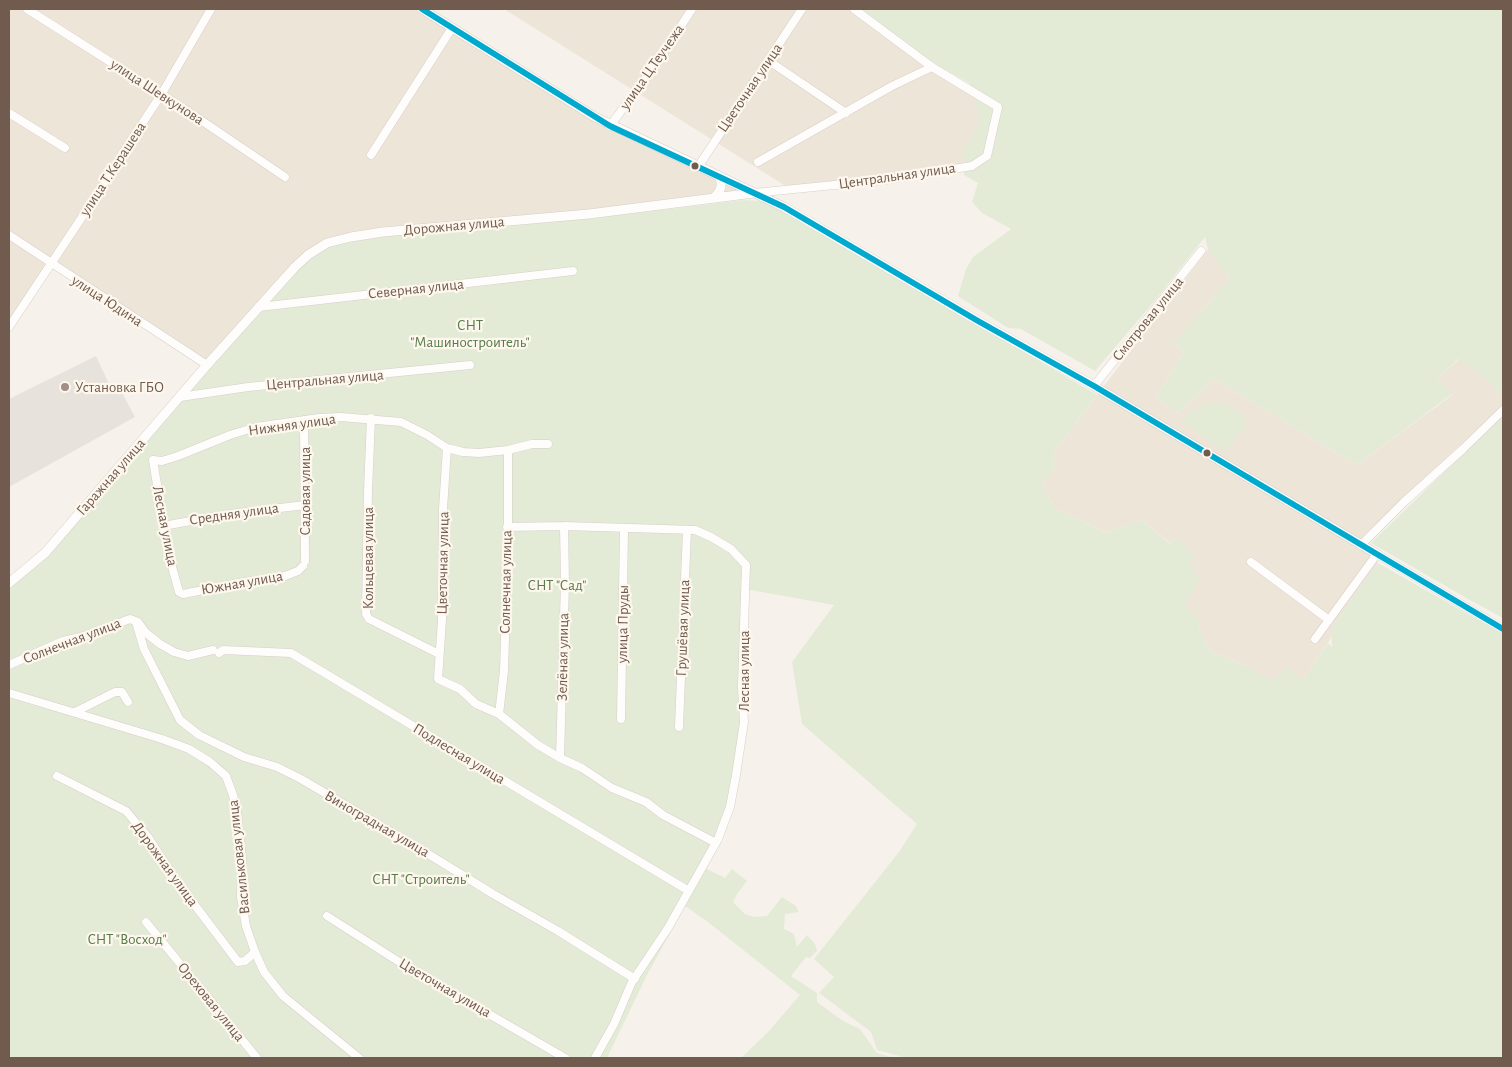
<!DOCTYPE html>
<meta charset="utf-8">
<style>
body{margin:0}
#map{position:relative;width:1512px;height:1067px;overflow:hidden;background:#f6f2eb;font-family:"Alegreya Sans",sans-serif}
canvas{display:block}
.frame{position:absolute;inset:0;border:10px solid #715b4e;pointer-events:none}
</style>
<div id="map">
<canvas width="1512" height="1067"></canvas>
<div class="frame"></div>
</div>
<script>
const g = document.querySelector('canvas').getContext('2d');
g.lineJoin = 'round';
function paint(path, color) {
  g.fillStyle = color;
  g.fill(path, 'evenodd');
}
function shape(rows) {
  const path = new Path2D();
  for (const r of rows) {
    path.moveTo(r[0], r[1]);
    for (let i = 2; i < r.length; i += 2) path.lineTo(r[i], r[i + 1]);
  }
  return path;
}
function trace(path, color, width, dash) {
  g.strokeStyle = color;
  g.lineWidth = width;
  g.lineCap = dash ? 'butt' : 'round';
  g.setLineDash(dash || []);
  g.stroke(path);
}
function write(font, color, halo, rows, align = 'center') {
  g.font = font + ' "Alegreya Sans",sans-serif';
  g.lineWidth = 4.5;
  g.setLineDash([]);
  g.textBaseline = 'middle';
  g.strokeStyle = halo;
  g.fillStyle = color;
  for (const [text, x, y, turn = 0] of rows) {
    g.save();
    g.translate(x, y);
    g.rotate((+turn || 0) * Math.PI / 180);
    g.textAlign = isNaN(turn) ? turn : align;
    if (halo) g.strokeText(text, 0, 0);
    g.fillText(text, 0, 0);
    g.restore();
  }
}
paint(shape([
 [9,9,422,9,595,117,754,193,589,214,207,365,51,264,9,327],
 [504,9,854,9,932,67,998,107,972,166,792,190],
 [1208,249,1230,278,1174,343,1184,352,1156,398,1179,413,1213,378,1357,465,1452,395,1437,379,1459,359,1484,375,1503,396,1503,405,1360,539,1378,563,1358,598,1302,681,1275,682,1239,663,1210,652,1199,628,1201,622,1184,606,1189,566,1178,538,1171,544,1141,519,1106,533,1054,508,1042,485,1055,467,1053,453]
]), '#eee5d9');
paint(shape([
 [96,356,110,386,119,387,135,417,9,487,9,399]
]), '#e8e2dc');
paint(shape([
 [853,9,1503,9,1503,396,1483,375,1458,359,1437,379,1452,394,1357,465,1213,378,1179,413,1156,398,1184,352,1174,343,1230,278,1208,249,1205,237,1157,298,1095,371,1021,329,1008,328,958,296,966,269,973,257,1011,229,982,213,972,202,978,183,964,175,963,152,979,124,977,106,969,83,933,63],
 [743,200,761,201,783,211,1097,395,1053,453,1055,467,1042,485,1054,508,1106,533,1141,519,1170,544,1178,538,1193,554,1190,566,1201,578,1185,606,1201,622,1199,628,1210,652,1239,663,1274,681,1287,666,1302,681,1328,643,1332,647,1331,628,1378,563,1503,634,1503,1058,907,1058,877,1050,871,1032,819,993,834,977,814,959,899,852,917,824,802,724,792,662,834,605,745,589,744,722,736,775,718,839,632,982,595,1058,9,1058,9,583,45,553,295,267,334,240,629,209,628,214],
 [1214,402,1226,405,1238,411,1245,418,1246,425,1226,451,1183,422,1189,413,1200,405],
 [1503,415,1503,618,1468,599,1371,543],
 [705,868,725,878,732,869,747,881,737,894,733,902,745,914,754,917,767,916,782,897,796,906,799,912,785,914,784,929,794,934,797,947,807,935,815,944,817,951,810,958,806,957,791,976,817,993,817,1002,843,1021,860,1029,877,1053,894,1058,741,1058,768,1032,800,995,708,922,685,906,647,975,607,1058,597,1058,634,983]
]), '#e3ebd7');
const minor = shape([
 [27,9,183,108,285,177],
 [769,61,846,113],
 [9,113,65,148],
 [610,126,658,61,692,9],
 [371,155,452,28],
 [758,162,892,86,932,67],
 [698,167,802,9],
 [754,193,885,180,972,166,987,156,998,107,932,67,854,9],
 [9,235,207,365],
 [259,307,573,271],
 [9,327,110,175,122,154,161,95,211,9],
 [1094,386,1201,251],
 [180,397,248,387,470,365],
 [371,418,368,491,366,614,369,619,439,654],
 [304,420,305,561],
 [447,448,443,509,442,620,438,679,460,689,476,704,499,714,538,745,560,758,582,768,612,788,646,802,663,815,716,843],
 [163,526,230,514,305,505],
 [507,527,564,526,695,530,711,537,731,549,746,565,742,687,744,722,736,775,730,807,718,839,668,928,632,982,614,1024,595,1058],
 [1361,545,1404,502,1463,449,1502,411],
 [1251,562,1329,620],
 [303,566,298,571,285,576,239,583,183,594,179,592,168,552,153,460,162,461,178,456,230,435,256,427,319,418,341,417,401,422,427,435,447,448,463,452,479,453,508,450,532,444,548,444],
 [136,622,144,649,180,720,199,735,244,757,277,767,301,779,425,852,493,894,558,931,635,979],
 [1315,639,1377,554,1503,629],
 [219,653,223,650,291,653,689,891],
 [9,665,63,641,81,637,130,619,138,622,146,633,160,644,174,652,188,656,213,650],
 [9,693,162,739,189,749,210,762,226,776,233,795,237,812,242,860,241,897,246,926,255,952,264,972,283,996,359,1058],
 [75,712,115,692,122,692,128,702],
 [499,714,504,671,508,540,508,450],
 [621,719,624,529],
 [679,727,687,530],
 [560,758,565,582,564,526],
 [57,776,126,811,148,837,175,879,238,962,245,961,255,952],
 [327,916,404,965,565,1058],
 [146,922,257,1058]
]);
const tertiary = shape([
 [422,9,595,117,784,207,978,321,1094,386,1377,554],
 [714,198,719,192,721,187,721,181,719,176],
 [9,583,45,553,207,365,295,267,308,255,327,243,351,237,383,232,589,214,754,193]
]);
trace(minor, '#d5cfc9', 9);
trace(tertiary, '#d5cfc9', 10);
trace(minor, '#fefdfc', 8);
trace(tertiary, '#fefdfc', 9);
trace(shape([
 [422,9,610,126,784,207,978,321,1094,386,1503,629]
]), '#00a9ce', 6);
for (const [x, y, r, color] of [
 [695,166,4.5,"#715b4e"],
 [65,387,5,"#a09085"],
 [1207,453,4.5,"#715b4e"]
]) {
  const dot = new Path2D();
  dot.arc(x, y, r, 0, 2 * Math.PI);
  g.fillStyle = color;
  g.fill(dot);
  trace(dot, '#fdf7ed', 2);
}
write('15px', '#715b4e', '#fdf7ed', [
 ["улица Ц.Теучежа",652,67,-55],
 ["Цветочная улица",750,88,-56],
 ["улица Шевкунова",157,92,33],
 ["улица Т.Керашева",113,169,-57],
 ["Центральная улица",897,176,-8],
 ["Дорожная улица",454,226,-5],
 ["Северная улица",416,289,-6],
 ["улица Юдина",107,301,33],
 ["Смотровая улица",1148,319,-51],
 ["Центральная улица",325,380,-5],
 ["Нижняя улица",292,425,-8],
 ["Гаражная улица",111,477,-49],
 ["Садовая улица",305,491,-90],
 ["Средняя улица",234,514,-8],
 ["Лесная улица",165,526,79],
 ["Кольцевая улица",368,558,-90],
 ["Цветочная улица",443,563,-89],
 ["Солнечная улица",506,582,-89],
 ["Южная улица",242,583,-10],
 ["улица Пруды",623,624,-89],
 ["Грушёвая улица",683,628,-88],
 ["Солнечная улица",72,641,-21],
 ["Зелёная улица",563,657,-89],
 ["Лесная улица",744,671,-90],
 ["Подлесная улица",459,754,31],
 ["Виноградная улица",377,824,30],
 ["Васильковая улица",239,857,-96],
 ["Дорожная улица",165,864,54],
 ["Цветочная улица",445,988,30],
 ["Ореховая улица",211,1002,51]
]);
write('15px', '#577b4a', '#fdf7ed', [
 ["СНТ",470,325],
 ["\"Машиностроитель\"",470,342],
 ["СНТ \"Сад\"",557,585],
 ["СНТ \"Строитель\"",421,879],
 ["СНТ \"Восход\"",127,939]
]);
write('15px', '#715b4e', '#fdf7ed', [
 ["Установка ГБО",75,387]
], 'left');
</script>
